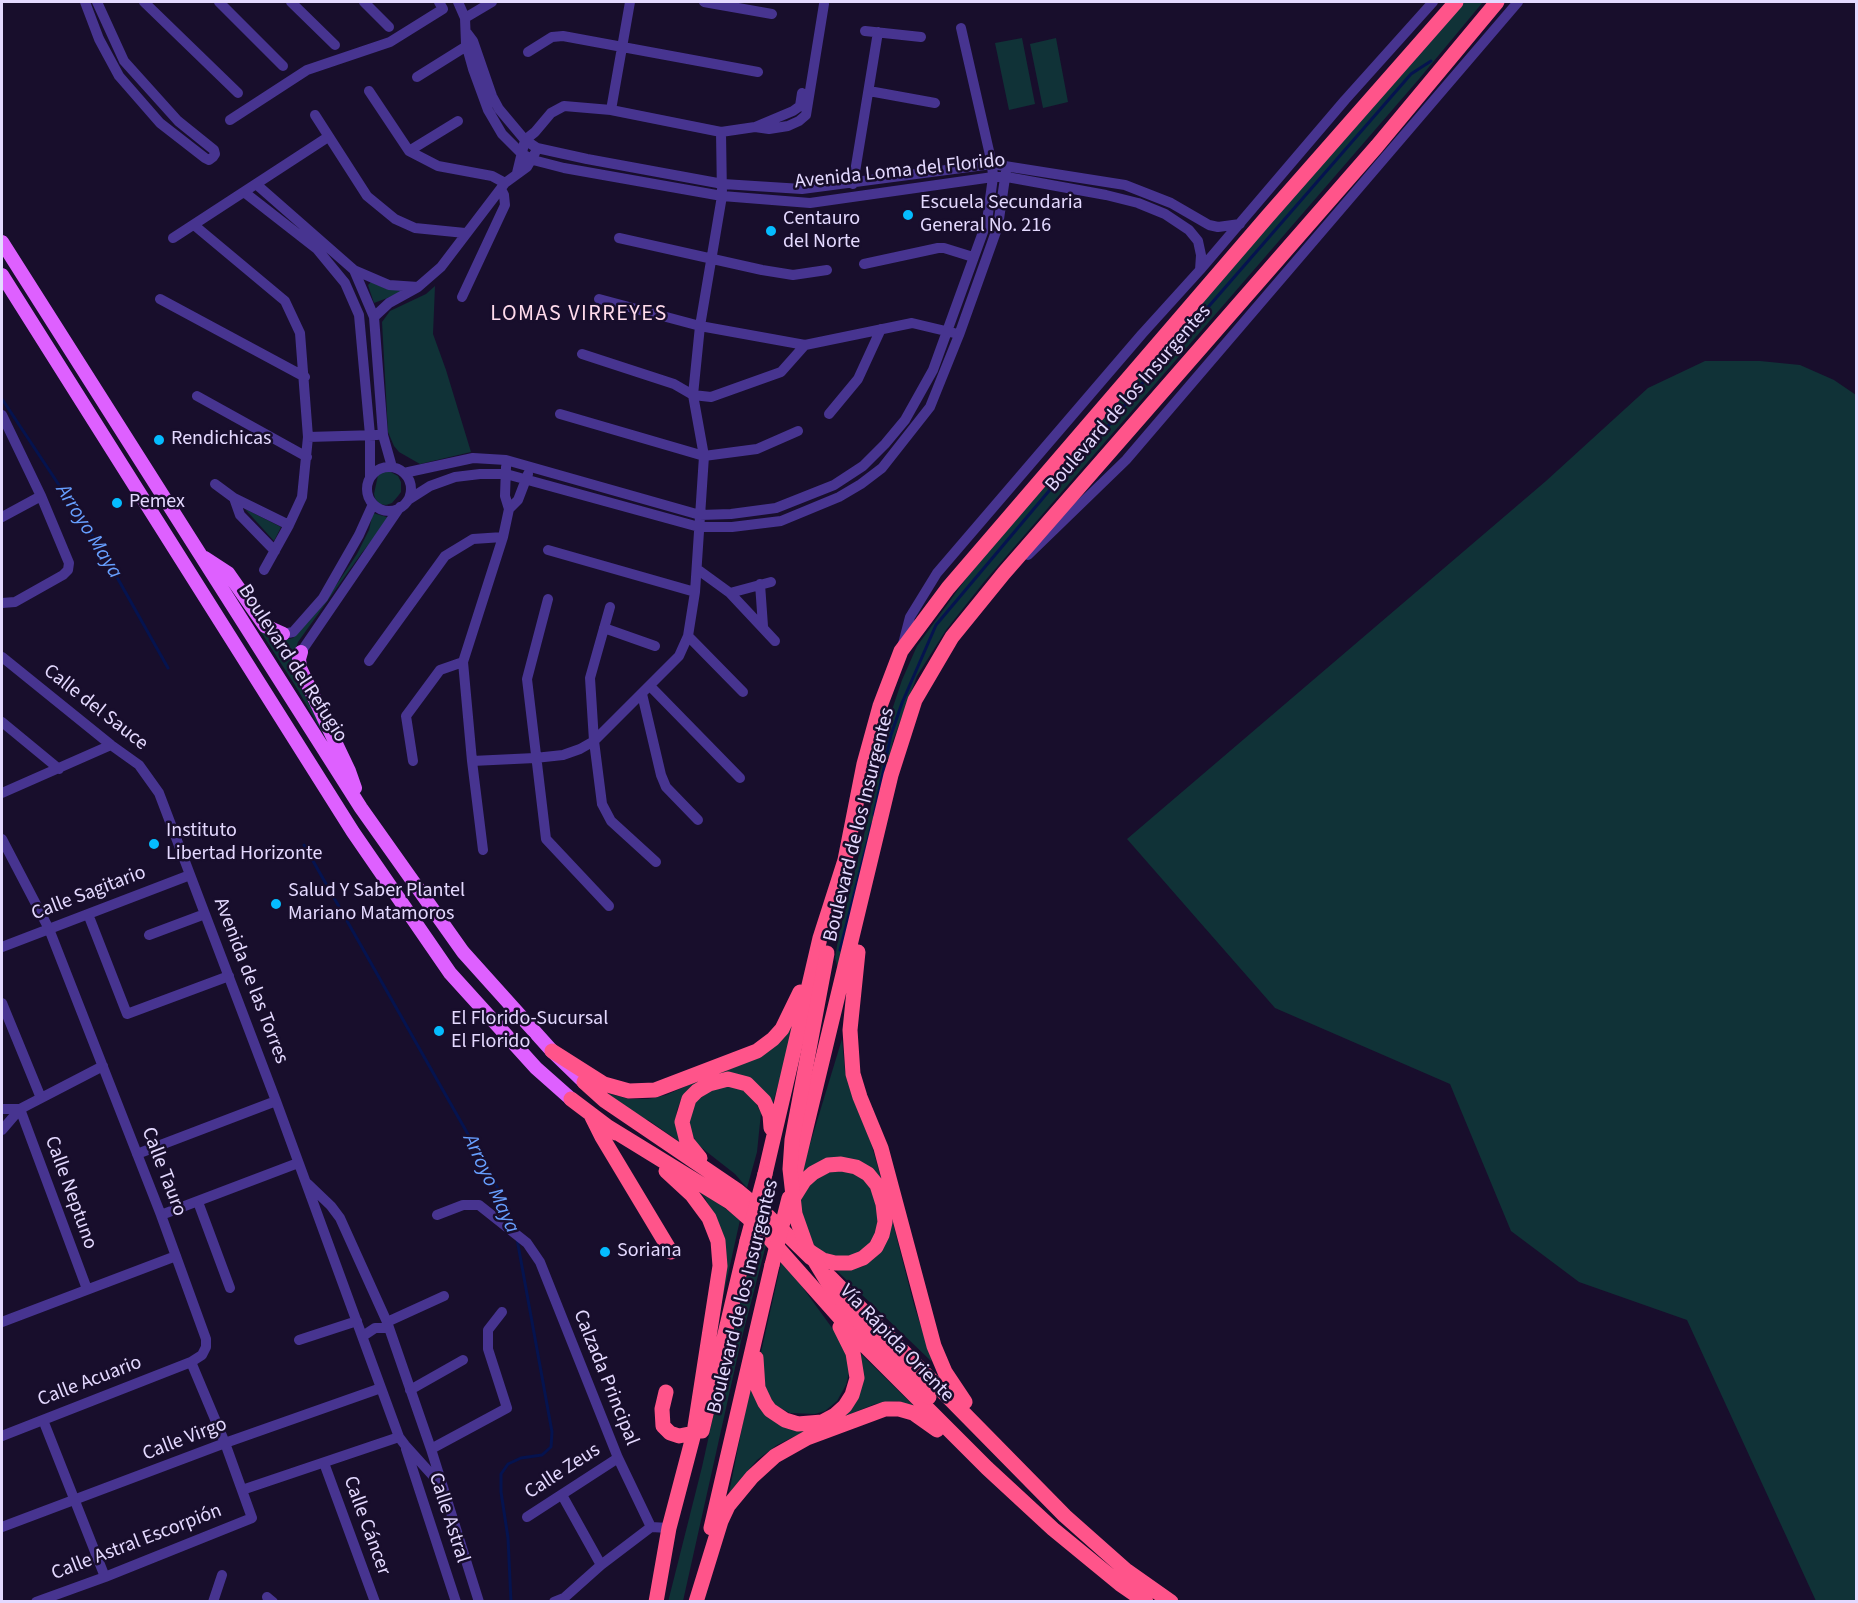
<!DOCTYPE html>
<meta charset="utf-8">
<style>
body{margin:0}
#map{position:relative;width:1858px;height:1603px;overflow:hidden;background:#180e2c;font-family:"Source Sans 3",sans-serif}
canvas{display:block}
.frame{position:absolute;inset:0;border:3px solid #e4d9ff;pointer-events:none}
</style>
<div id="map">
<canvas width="1858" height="1603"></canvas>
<div class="frame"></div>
</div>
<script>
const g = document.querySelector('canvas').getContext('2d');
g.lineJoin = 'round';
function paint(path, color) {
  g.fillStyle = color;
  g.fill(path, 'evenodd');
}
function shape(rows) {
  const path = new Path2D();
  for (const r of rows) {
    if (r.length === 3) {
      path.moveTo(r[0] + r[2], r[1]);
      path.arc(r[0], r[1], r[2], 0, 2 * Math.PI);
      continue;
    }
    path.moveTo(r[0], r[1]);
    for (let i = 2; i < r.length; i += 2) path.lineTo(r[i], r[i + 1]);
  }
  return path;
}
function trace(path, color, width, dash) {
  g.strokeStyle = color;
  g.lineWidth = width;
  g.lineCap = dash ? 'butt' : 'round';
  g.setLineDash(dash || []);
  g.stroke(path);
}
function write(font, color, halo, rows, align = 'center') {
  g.font = font + ' "Source Sans 3",sans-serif';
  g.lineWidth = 5;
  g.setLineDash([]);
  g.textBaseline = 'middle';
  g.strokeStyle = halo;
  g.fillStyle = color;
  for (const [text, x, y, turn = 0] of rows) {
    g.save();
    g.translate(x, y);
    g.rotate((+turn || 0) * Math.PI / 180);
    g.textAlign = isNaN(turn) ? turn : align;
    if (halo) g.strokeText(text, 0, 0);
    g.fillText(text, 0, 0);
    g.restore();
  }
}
paint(shape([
 [1464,2,1483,2,1419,79,984,582,946,630,917,676,893,741,888,765,838,969,835,958,839,934,875,791,891,713,902,680,917,646,992,543,1416,54],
 [1022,38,1035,104,1009,110,995,43],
 [1056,38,1068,102,1043,108,1030,44],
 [371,282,387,289,406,291,374,303,368,285],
 [435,286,433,334,446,370,471,452,420,464,399,452,394,446,388,432,382,322,390,311,426,294],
 [1705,361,1760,361,1800,365,1834,380,1856,395,1856,1601,1816,1601,1687,1320,1579,1282,1511,1231,1450,1084,1275,1008,1127,839,1546,481,1648,388],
 [387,470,398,476,401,482,401,492,398,496,392,503,386,505,379,504,375,498,374,494,378,475],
 [245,509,281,527,274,541],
 [373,513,390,518,361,554,298,642,294,654,294,672,300,686,339,761,296,687,224,574,266,636,273,640,281,641,293,638,323,605,357,554,369,530],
 [801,1003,771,1110,769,1100,710,1076,747,1061],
 [842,1039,845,1071,869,1136,885,1192,862,1164,800,1177],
 [702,1079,681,1100,677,1110,676,1120,689,1152,677,1140,648,1120,633,1116,607,1093,629,1099,648,1099,666,1095],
 [716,1085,742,1088,753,1097,761,1113,757,1152,747,1188,735,1174,698,1145,689,1129,691,1106],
 [829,1169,856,1172,873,1190,881,1225,869,1248,843,1259,815,1250,798,1206,809,1180],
 [685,1177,740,1220,715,1333,716,1219,705,1198],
 [889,1208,914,1305,932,1360,931,1361,836,1270,862,1267,876,1257],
 [754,1232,766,1245,741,1341,683,1601,668,1602,702,1467],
 [782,1259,843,1343,850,1369,846,1385,837,1401,825,1411,815,1414,790,1413,773,1404,762,1390,759,1361],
 [857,1350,916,1408,898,1401,875,1404,791,1438,777,1445,757,1460,729,1493,750,1387,783,1422,840,1413]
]), '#103237');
trace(shape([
 [2,399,100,547,168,668],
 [874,815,891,735,902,703,936,625,1070,466,1097,440,1149,375,1411,74,1431,61],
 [304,845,478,1152,502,1196,514,1227],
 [840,950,872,824],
 [511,1602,508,1538,501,1492,501,1474,508,1464,521,1458,542,1455,551,1447,552,1432,517,1239]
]), '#05134f', 3);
trace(shape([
 [85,2,99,39,119,76,160,123,205,158,209,160,213,157,215,154,214,150,178,121,124,61,97,2],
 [144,2,238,93],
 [219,2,283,66],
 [291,2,335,45],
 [364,2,389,27],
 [458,2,465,18,466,44,473,69,488,110,502,134,521,153,533,160,564,168,722,196,810,203,993,177,1007,177,1106,195,1138,203,1165,214,1189,230,1198,241,1201,255,1200,270],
 [704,2,772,14],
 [465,18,492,2],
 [865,31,921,37],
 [467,33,473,41,492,96,499,109,525,140,537,148,587,159,723,184,802,189,992,164,1125,185,1171,203,1209,225,1218,227,1240,224],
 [528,52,552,37,563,36,758,72],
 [417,77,473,42],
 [369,91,409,151,438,166,492,176,505,183],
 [869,91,935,103],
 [611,110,630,2],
 [315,115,367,196,395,219,415,228,465,233],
 [230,120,307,70,390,42,443,9,439,2],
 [755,127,793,111,800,106,802,93],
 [409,151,458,121],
 [517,173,525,140,535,132,551,113,564,106,611,110,721,132,755,127,769,129,788,126,799,121,806,115,824,4],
 [256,184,354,270,374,317,383,435,392,467],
 [853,184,878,32],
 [244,192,317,249,345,283,359,315,370,435,370,477],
 [194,225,285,301,300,333,308,437,302,497,289,525,264,570],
 [173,238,328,137],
 [619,238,762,270,793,275,827,270],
 [864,264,938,248,944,248,973,257],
 [354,270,389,285,418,287],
 [462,297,505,205,504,195,501,189],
 [160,299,305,377],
 [599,299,700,326,805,345,912,323,954,333],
 [374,317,389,303,418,287,441,267,505,183,527,167,535,153],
 [582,354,674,384,693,395,711,397,781,372,805,345],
 [197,396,307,457],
 [560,414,704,456,757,449,798,431],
 [829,414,858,379,881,329],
 [2,415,41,496,69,563,68,570,63,575,15,602,2,603],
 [308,437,377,435],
 [506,467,505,496,509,509],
 [389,489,22],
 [404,473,473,458,506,460,700,515,731,514,776,508,834,485,863,466,885,444,905,420,933,370,987,221,993,177,992,164,961,28],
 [215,484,234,498,289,525],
 [234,498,240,515,275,551],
 [408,500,430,486,455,477,480,474,506,474,699,527,732,527,781,521,839,497,861,484,882,468,930,407,959,335,998,226,1006,171],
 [2,517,41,496],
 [548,550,695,592],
 [1028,555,1126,460,1518,2],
 [697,569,730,593,775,641],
 [760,584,763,626],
 [730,593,771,582],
 [548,599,527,679,546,839,609,906],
 [610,607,590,678,594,741,602,804,611,821,656,862],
 [604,628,655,646],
 [283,634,293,632,323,598,359,535,373,504],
 [688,636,743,692],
 [903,644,910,617,937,573,1142,334,1200,270,1345,100,1433,2],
 [301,652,400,507],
 [2,657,111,745,139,765,159,793,276,1101,399,1437,405,1445,442,1486],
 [369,661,445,556,473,539,503,537],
 [650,686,740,778],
 [642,694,661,775,666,787,698,820],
 [2,722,59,769],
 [413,761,406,716,440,670,463,662],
 [472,761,535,758,563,755,580,749,594,741,679,656,688,636,695,592,704,456,693,395,700,326,722,196,721,132],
 [2,793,111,745],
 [2,839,49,929,161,1215,206,1339,206,1347,202,1355,191,1362,2,1436],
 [483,850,472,761,463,662,503,537,509,509,518,500,528,474],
 [88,914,127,1014,229,976],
 [149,935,205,914],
 [2,947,190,875],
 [2,1003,41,1098],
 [2,1109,20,1109,103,1066],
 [2,1130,20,1109,87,1289],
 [137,1154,276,1101],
 [308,1184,331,1206,340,1218,387,1322,431,1449,479,1602],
 [198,1202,230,1288],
 [161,1215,298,1163],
 [437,1215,463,1205,479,1205,527,1243,540,1262,618,1458,651,1527],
 [2,1322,176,1256],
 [387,1322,444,1296],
 [363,1336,375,1328,389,1328],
 [299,1340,357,1321],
 [410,1390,463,1360],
 [43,1420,105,1577],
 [406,1449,456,1602],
 [431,1449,507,1408,488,1349,488,1330,502,1312],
 [324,1463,375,1602],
 [242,1490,399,1437],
 [562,1495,601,1565],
 [527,1517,618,1458],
 [2,1527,225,1443,381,1388],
 [267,1597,273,1602],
 [36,1602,105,1577,252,1518,225,1443,191,1362],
 [213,1602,222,1575],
 [554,1602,564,1598,601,1565,651,1527,669,1528]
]), '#473490', 10);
trace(shape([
 [2,242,361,808,463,952,552,1051,584,1082],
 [2,275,353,832,450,973,536,1068,571,1099],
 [205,558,228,573,265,626,283,634],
 [301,652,299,659,300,668,349,771,355,788]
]), '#de60ff', 14);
trace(shape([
 [858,952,850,1030,853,1074,860,1097,881,1148,934,1346,945,1372,965,1402],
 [552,1051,604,1084,629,1091,655,1090,757,1051,773,1039,782,1029,800,992],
 [584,1082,604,1100,738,1191,768,1216,811,1258],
 [571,1099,616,1133],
 [592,1117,602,1137,671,1252],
 [608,1127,730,1202,761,1229,864,1345,987,1468,1053,1529,1120,1584,1146,1602],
 [700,1158,687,1142,682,1122,689,1099,697,1091,709,1084,728,1079,747,1084,764,1101,770,1115,771,1128],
 [765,1174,820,938,845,860,864,764,880,706,901,651,948,588,1267,217,1456,2],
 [793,1182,891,775,915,700,952,637,1004,573,1377,146,1497,2],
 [794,1197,804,1181,813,1173,828,1165,841,1164,856,1167,868,1174,877,1185,883,1204,885,1222,882,1235,876,1247,863,1258,850,1263,835,1263,823,1260,806,1249],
 [830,1277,1065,1516,1127,1571,1171,1602],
 [756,1358,758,1388,765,1403,770,1410,785,1420,798,1424,822,1422,835,1415,845,1406,852,1395,857,1378,853,1353,840,1327],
 [666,1392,662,1409,663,1426,670,1433,679,1436,694,1433],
 [702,1431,747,1241],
 [711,1528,772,1265],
 [656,1602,669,1528,694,1433,720,1266,718,1241,709,1218,692,1195,666,1171],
 [696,1602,721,1521,728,1506,752,1477,775,1456,807,1438,885,1409,899,1409,913,1413,937,1430]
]), '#ff548a', 15);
trace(shape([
 [827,953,792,1140,790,1169,795,1214,807,1248,830,1286,862,1325,929,1397],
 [747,1241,765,1174],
 [772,1265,789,1198]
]), '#ff548a', 15);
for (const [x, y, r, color] of [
 [908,215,6,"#05bcff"],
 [771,231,6,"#05bcff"],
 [159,440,6,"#05bcff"],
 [117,503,6,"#05bcff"],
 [154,844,6,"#05bcff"],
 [276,904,6,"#05bcff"],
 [439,1031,6,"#05bcff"],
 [605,1252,6,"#05bcff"]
]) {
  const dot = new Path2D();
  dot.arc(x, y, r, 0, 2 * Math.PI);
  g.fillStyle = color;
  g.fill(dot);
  trace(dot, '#180e2c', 2);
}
write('20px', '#e4d9ff', '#180e2c', [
 ["Avenida Loma del Florido",900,172,-6],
 ["Boulevard de los Insurgentes",1129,399,-49],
 ["Boulevard del Refugio",292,664,57],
 ["Calle del Sauce",95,708,38],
 ["Boulevard de los Insurgentes",860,825,-76],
 ["Calle Sagitario",89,894,-21],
 ["Avenida de las Torres",250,981,69],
 ["Calle Tauro",163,1172,69],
 ["Calle Neptuno",70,1193,70],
 ["Boulevard de los Insurgentes",744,1297,-76],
 ["Vía Rápida Oriente",896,1344,46],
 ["Calzada Principal",605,1378,68],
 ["Calle Acuario",90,1382,-21],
 ["Calle Virgo",185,1440,-21],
 ["Calle Zeus",563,1472,-33],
 ["Calle Astral",448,1518,72],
 ["Calle Cáncer",366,1526,70],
 ["Calle Astral Escorpión",137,1543,-21]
]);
write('20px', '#e4d9ff', '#180e2c', [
 ["Escuela Secundaria",920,204],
 ["General No. 216",920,227],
 ["Centauro",783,220],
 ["del Norte",783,243],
 ["Rendichicas",171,440],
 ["Pemex",129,503],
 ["Instituto",166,832],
 ["Libertad Horizonte",166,855],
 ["Salud Y Saber Plantel",288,892],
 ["Mariano Matamoros",288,915],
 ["El Florido-Sucursal",451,1020],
 ["El Florido",451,1043],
 ["Soriana",617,1252]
], 'left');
write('italic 21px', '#679fff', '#180e2c', [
 ["Arroyo Maya",88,532,58],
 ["Arroyo Maya",490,1184,65]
]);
g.letterSpacing = '1.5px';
write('22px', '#ffdbec', '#180e2c', [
 ["LOMAS VIRREYES",579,315]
]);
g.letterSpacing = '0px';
</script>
